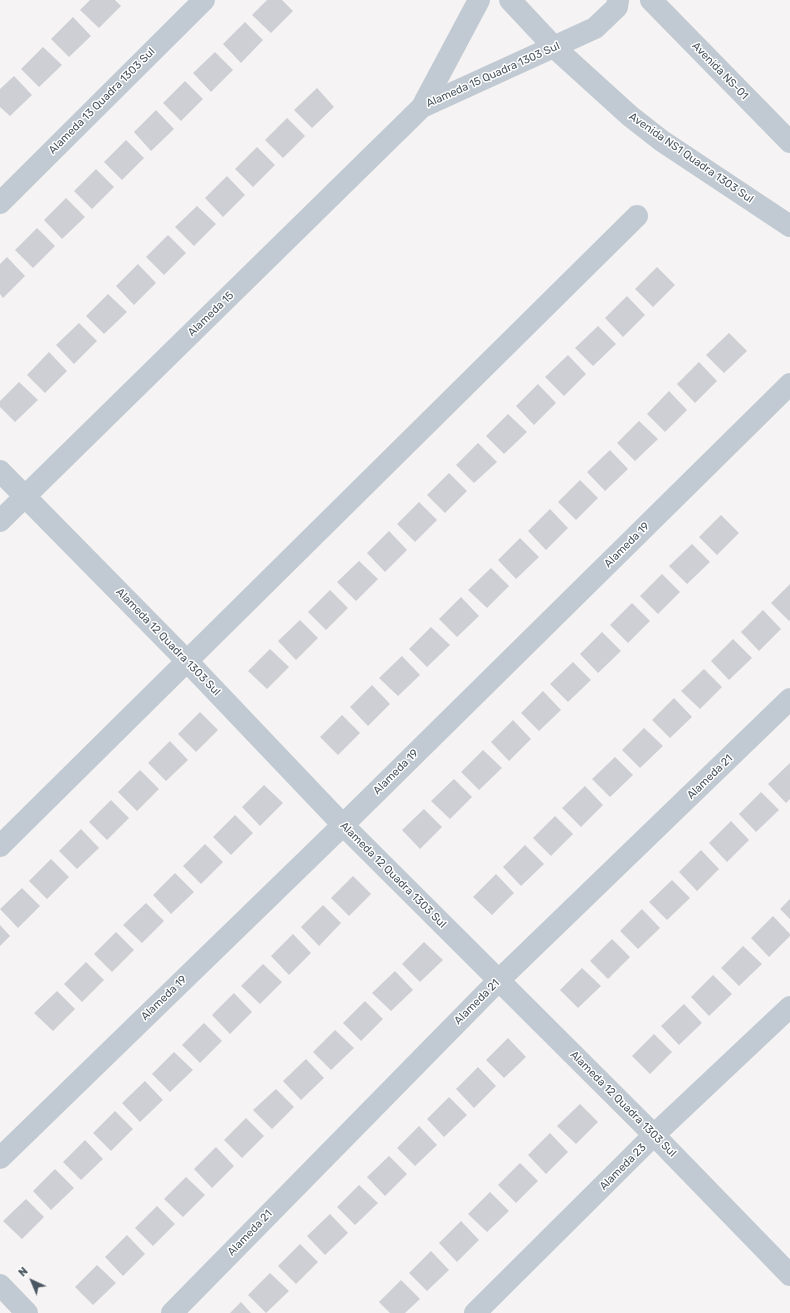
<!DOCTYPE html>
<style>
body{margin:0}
#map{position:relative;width:790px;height:1313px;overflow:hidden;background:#f5f3f3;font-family:Rubik,sans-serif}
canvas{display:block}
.north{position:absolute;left:12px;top:1261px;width:40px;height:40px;-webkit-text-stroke:3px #fff;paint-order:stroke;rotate:316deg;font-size:11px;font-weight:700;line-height:16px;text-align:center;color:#4a5661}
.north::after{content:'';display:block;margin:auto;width:14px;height:18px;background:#4a5661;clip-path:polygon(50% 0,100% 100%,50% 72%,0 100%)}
</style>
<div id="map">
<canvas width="790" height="1313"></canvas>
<div class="north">N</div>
</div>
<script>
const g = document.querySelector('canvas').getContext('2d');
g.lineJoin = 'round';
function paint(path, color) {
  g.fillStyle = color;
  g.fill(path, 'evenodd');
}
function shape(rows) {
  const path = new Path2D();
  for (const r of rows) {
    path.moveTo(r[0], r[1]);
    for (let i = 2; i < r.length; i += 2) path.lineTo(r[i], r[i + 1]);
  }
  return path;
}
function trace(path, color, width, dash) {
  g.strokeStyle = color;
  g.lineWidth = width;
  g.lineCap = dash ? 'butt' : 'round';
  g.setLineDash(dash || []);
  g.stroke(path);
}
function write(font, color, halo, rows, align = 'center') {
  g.font = font + ' Rubik,sans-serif';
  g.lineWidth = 3;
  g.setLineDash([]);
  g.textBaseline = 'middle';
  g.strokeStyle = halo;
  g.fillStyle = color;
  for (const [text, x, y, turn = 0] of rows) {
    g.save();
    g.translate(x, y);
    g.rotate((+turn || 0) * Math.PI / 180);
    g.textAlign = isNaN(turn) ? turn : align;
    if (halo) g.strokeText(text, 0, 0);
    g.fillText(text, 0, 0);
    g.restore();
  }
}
paint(shape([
 [90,0,115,0,121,6,99,28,80,10],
 [267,0,282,0,293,11,271,33,252,15],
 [73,17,91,36,69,57,51,39],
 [245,22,263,40,241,63,223,44],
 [43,47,62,65,39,87,21,69],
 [215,52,233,70,211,92,193,73],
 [14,76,32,95,10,116,0,107,0,89],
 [185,81,203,99,181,121,163,103],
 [317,88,334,107,312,128,294,110],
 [156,110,174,129,151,151,134,132],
 [287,118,305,136,283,158,265,140],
 [126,140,144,158,122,180,104,162],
 [257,147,275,165,253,187,235,169],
 [96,169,114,187,92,209,74,191],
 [227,176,245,195,223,217,205,198],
 [66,198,85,217,62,239,44,220],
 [197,206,216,224,194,246,175,227],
 [37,228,55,246,33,268,15,250],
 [168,235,186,253,164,275,146,257],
 [7,257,25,276,3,298,0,294,0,264],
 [138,264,156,283,134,305,116,286],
 [657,267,675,285,653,307,635,289],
 [108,294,127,312,104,334,86,316],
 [627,296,645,315,623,337,605,318],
 [79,323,97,341,74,364,56,345],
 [598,326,616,344,593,366,575,348],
 [729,333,747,351,724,373,706,355],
 [49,352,67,371,45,393,27,375],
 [568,355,586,374,564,396,545,377],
 [699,362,717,381,695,403,677,384],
 [19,382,38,400,15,422,0,407,0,401],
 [538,384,556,403,534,425,516,406],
 [669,391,687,410,665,432,647,414],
 [508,414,527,432,504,454,486,436],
 [639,421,658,439,635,461,617,443],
 [478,443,497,462,474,483,456,465],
 [610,450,628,469,605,491,587,472],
 [449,473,467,491,445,513,427,495],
 [580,480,598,498,576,520,558,502],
 [419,502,437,520,415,542,397,524],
 [550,509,568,528,546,550,528,531],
 [721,515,739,533,717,555,699,537],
 [389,531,407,550,385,572,367,553],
 [520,538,539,557,516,579,498,560],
 [692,544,710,562,687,584,669,566],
 [359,561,378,579,356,601,337,582],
 [491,568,509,586,487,608,468,590],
 [662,574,680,592,658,614,640,596],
 [790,584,790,620,789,621,771,603],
 [330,590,348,608,326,630,308,612],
 [461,597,479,616,457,637,439,619],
 [632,603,650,621,628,643,610,625],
 [763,610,781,629,759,651,741,632],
 [300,620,318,638,296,660,278,641],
 [431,627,450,645,427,667,409,649],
 [602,632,621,651,598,673,580,654],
 [733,639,752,658,729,680,711,661],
 [270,649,289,667,267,689,248,671],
 [402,656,420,675,398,696,379,678],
 [573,662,591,680,568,702,550,684],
 [704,669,722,687,700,709,681,691],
 [372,685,390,704,368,726,350,707],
 [543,691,561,710,539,731,521,713],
 [674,698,692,717,670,738,652,720],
 [200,712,218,730,196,752,178,734],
 [342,715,360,733,338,755,320,737],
 [513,720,531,739,509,761,491,742],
 [644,728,663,746,640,768,622,750],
 [170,741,188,760,166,781,148,763],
 [483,750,502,768,479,790,461,772],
 [615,757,633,775,610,797,592,779],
 [790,763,790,799,786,803,768,784],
 [140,770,159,789,137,811,118,792],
 [454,779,472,797,450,819,431,801],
 [264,785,283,803,260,826,242,807],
 [585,786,603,805,581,827,562,808],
 [761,792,779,810,756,832,739,814],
 [111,800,129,818,107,840,89,822],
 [424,809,442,827,420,849,402,830],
 [235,815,253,833,231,855,213,837],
 [555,816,573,834,551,856,533,838],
 [731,821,749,840,727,862,709,843],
 [81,829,99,848,77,869,59,851],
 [205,844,223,862,201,884,183,866],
 [525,845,544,864,521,886,503,867],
 [701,850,719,869,697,891,679,872],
 [51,859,69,877,47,899,29,881],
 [175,873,194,892,171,914,153,895],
 [496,874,514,893,492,915,473,897],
 [353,876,371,894,349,916,331,898],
 [672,880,690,898,667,920,649,902],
 [22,888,40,906,18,928,0,909],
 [790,899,790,919,780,909],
 [146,903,164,921,142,943,123,925],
 [323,905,341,923,319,946,301,927],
 [642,909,660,928,638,949,620,931],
 [773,916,790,934,790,936,769,957,751,938],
 [0,925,10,936,0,946],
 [116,932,134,950,112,972,94,954],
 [293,934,311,953,289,975,271,956],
 [612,939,630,957,608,979,590,961],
 [424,942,443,960,420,982,402,964],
 [743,946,762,964,739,986,721,968],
 [86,962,104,980,82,1002,64,984],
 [263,964,282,982,260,1004,241,986],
 [582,968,601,986,578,1008,560,990],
 [395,971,413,990,391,1011,372,993],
 [713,975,732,994,709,1016,691,997],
 [57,991,75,1009,53,1031,34,1013],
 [234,993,252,1012,230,1034,212,1015],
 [365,1001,383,1019,361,1041,343,1023],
 [684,1004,702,1023,679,1045,661,1026],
 [204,1023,222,1041,200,1063,182,1045],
 [335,1030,354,1048,331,1070,313,1052],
 [654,1034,672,1052,650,1074,632,1056],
 [508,1038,526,1057,504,1078,486,1060],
 [174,1052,193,1070,170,1092,152,1074],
 [306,1059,324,1078,301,1100,283,1081],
 [478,1067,496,1086,474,1108,456,1089],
 [145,1081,163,1100,140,1122,122,1103],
 [276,1089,294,1107,272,1129,253,1110],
 [449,1097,467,1115,444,1137,427,1119],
 [580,1104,598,1122,576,1144,557,1126],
 [115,1111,133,1129,111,1151,93,1133],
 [246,1118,264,1136,242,1158,224,1140],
 [419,1126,437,1145,415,1166,397,1148],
 [550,1133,568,1152,546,1174,528,1155],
 [85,1140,103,1159,81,1180,63,1162],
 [216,1147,234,1166,212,1188,194,1169],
 [389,1156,407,1174,385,1196,367,1177],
 [520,1163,538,1181,516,1203,498,1185],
 [55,1169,74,1188,51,1210,33,1191],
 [186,1177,205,1195,183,1217,164,1199],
 [359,1185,378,1203,355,1225,337,1207],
 [490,1192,509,1211,487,1232,468,1214],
 [26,1199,44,1217,22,1239,3,1221],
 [157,1206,175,1224,153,1246,135,1228],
 [330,1214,348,1233,325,1255,307,1236],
 [461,1221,479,1240,457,1262,439,1243],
 [127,1235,145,1254,123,1276,105,1257],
 [300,1244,318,1262,296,1284,278,1266],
 [431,1251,449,1270,427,1291,409,1273],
 [97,1265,116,1283,93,1305,75,1287],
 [270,1273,289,1291,266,1313,248,1295],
 [401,1280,420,1299,405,1313,390,1313,379,1302],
 [241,1302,251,1313,230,1313]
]), '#cdcfd5');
trace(shape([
 [422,107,595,28,617,7,618,0],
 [0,203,204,0],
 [0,471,186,660,343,825,654,1135,790,1275],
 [0,521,422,107,479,0],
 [0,846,637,216],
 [0,1158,343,825,790,384],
 [0,1285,27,1313],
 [172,1313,499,980,790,699],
 [475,1313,654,1135,790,1007]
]), '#c1cad2', 22);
trace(shape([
 [510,0,555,48,630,116,662,141,790,226],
 [651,0,790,142]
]), '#c1cad2', 22);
write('11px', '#4a5661', '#fff', [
 ["Avenida NS-01",720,71,46],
 ["Alameda 15 Quadra 1303 Sul",493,75,-24],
 ["Alameda 13 Quadra 1303 Sul",102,101,-45],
 ["Avenida NS1 Quadra 1303 Sul",691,158,35],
 ["Alameda 15",211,314,-44],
 ["Alameda 19",627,545,-45],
 ["Alameda 12 Quadra 1303 Sul",168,642,46],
 ["Alameda 19",396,772,-45],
 ["Alameda 21",710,777,-44],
 ["Alameda 12 Quadra 1303 Sul",393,875,45],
 ["Alameda 19",164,998,-44],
 ["Alameda 21",477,1002,-45],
 ["Alameda 12 Quadra 1303 Sul",623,1104,45],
 ["Alameda 23",623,1167,-45],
 ["Alameda 21",250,1233,-46]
]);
</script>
